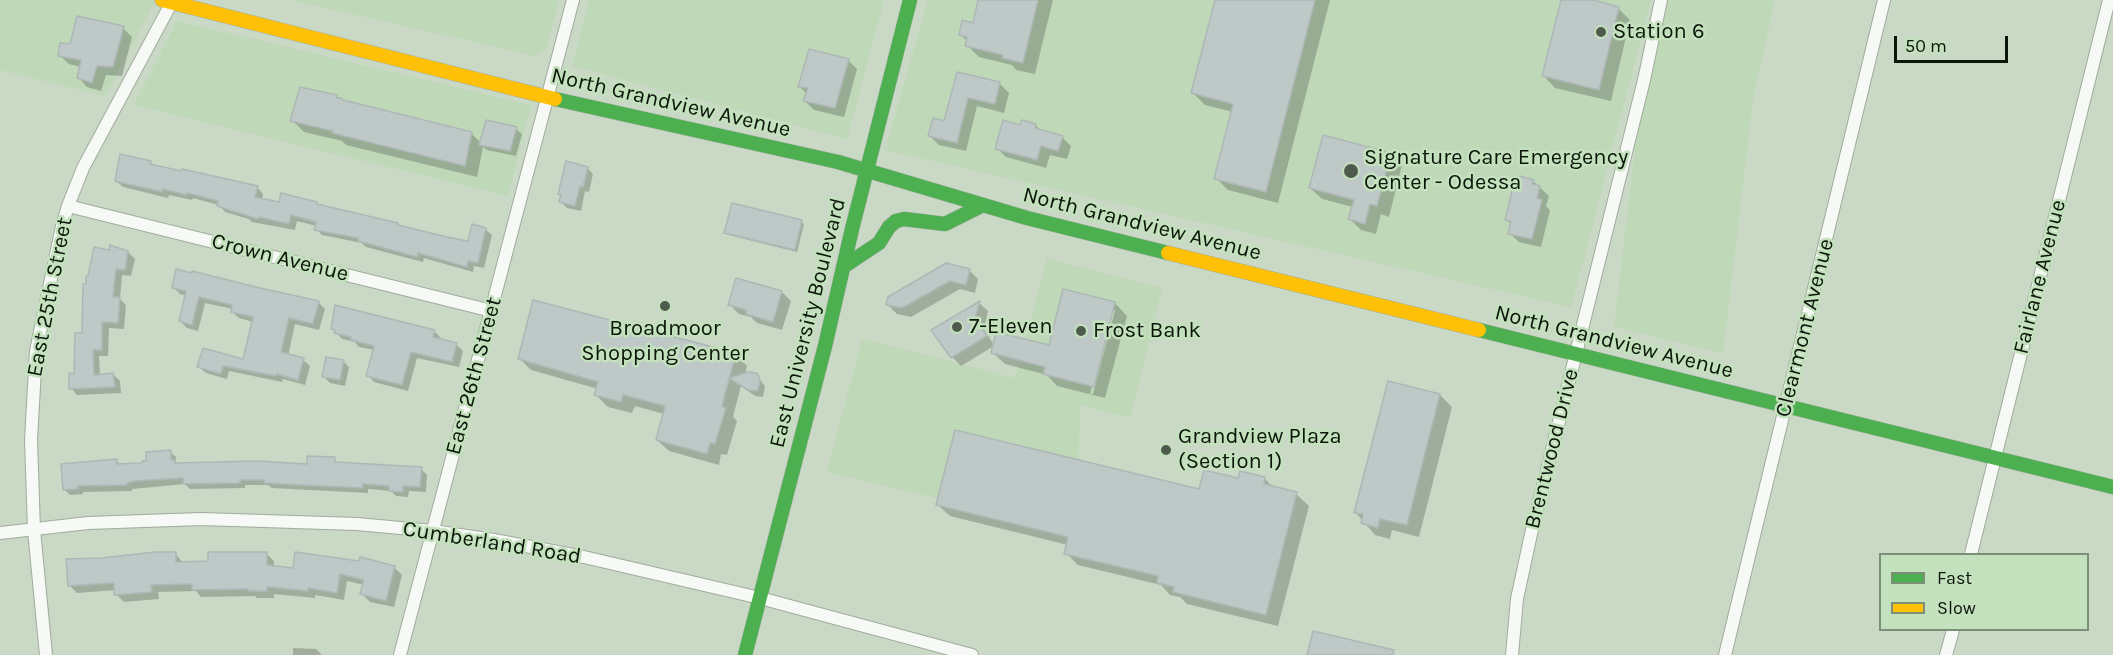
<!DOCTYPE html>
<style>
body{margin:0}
#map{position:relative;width:2113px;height:655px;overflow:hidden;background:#c9d9c5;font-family:Karla,sans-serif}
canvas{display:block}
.legend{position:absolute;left:1879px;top:553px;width:210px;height:78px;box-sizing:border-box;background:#c4e1bd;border:2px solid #7a8f75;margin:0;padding:8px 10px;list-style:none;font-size:18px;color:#0b1509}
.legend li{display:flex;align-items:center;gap:12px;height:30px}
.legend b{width:30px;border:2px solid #7a8f75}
.scale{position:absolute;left:1894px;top:36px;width:114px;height:27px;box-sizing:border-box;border:3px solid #0b1509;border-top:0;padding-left:8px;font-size:18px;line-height:21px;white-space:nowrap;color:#0b1509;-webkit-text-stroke:4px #c4e1bd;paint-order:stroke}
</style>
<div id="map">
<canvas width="2113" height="655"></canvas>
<ul class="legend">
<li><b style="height:8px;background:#4caf50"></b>Fast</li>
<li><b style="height:8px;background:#ffc107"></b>Slow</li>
</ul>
<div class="scale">50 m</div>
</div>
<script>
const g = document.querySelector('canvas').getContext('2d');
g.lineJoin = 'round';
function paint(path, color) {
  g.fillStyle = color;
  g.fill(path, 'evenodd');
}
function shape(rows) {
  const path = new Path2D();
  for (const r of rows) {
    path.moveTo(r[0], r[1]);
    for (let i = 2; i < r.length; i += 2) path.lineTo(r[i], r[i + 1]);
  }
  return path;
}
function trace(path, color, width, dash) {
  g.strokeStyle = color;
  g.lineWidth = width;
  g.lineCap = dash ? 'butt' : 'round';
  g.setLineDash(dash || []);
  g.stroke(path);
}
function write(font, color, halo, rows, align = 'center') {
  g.font = font + ' Karla,sans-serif';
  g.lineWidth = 5;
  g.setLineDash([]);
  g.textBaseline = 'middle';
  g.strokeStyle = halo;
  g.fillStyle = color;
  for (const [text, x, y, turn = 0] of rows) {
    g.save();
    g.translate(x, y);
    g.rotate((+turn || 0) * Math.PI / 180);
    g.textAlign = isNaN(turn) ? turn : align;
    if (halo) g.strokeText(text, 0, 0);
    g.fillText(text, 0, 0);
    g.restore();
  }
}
paint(shape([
 [0,0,156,0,105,96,0,70],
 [291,0,559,0,546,49,536,56],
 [589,0,884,0,847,139,572,66],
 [928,0,1651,0,1571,307,885,150],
 [1661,0,1775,0,1753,99,1723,353,1614,327,1643,80],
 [177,21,531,105,508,196,134,105],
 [1047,259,1162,288,1130,418,1080,405,1076,531,827,472,862,339,1015,378]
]), '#bfd8b8');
paint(shape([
 [980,0,1053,0,1035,74,1016,70,1012,65,979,57,967,45,968,42,961,35,974,25],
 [1217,0,1330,0,1278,203,1228,190,1216,178,1233,112,1205,105,1193,93],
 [1563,0,1588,0,1618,8,1630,20,1611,101,1555,88,1543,75],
 [123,28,132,37,122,76,106,75,101,91,87,87,78,77,81,67,69,64,59,55,72,45],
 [848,60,857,69,844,117,814,110,805,101,807,94,800,87],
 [958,73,1000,84,1009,93,1004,113,977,106,966,151,939,145,930,136,945,123],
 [336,96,344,102,471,133,481,143,516,129,522,134,516,156,487,150,483,147,477,177,346,145,342,141,304,132,292,120],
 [1035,125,1042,131,1062,137,1071,146,1067,159,1050,155,1046,168,1006,157,997,148,1021,127],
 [1391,154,1402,165,1389,217,1381,214,1376,234,1361,230,1350,219,1353,207,1322,199,1310,188],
 [150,162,154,166,257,187,263,194,262,200,280,204,318,206,469,243,485,229,492,235,484,268,474,266,473,272,424,258,423,262,366,247,362,243,322,235,316,229,317,226,297,221,295,230,252,222,249,219,225,212,219,205,193,198,192,200,169,195,168,198,123,187,116,181],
 [587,168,593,174,589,192,585,191,581,211,567,208,561,202,562,197,560,194],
 [1533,181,1549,196,1546,206,1550,210,1541,247,1519,242,1509,233,1512,225,1507,220],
 [801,222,804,224,797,252,729,235,726,233],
 [128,252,135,259,131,276,122,275,120,299,126,305,124,329,109,328,108,356,99,356,100,376,113,374,120,381,121,393,77,395,71,388,75,376,83,334,84,285],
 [969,270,978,279,975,293,960,289,911,317,897,314,888,305],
 [173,287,318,302,325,309,319,330,295,324,288,356,303,360,310,366,305,385,283,379,282,382,229,371,227,379,206,373,199,367,244,361,253,322,239,318,232,312,233,309,205,303,198,331,187,328,180,321,187,296,180,294],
 [782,292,791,301,782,330,757,323,751,317,739,314,730,305],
 [979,303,988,311,984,329,994,345,1050,346,1115,303,1127,316,1105,398,1057,386,1047,375,1005,364,992,352,994,346,961,366,952,357],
 [1112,310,1115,310,1093,394,1090,394],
 [332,328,434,331,441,338,440,340,456,344,463,351,459,367,417,358,408,391,374,382,368,375,374,350,359,347,355,342,342,339],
 [735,354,747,366,745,375,755,374,765,386,763,397,755,396,741,386,733,417,737,421,727,455,721,454,719,465,669,451,657,440,664,414,635,406,632,413,608,407,596,395,598,389,531,370,519,358],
 [343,361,349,367,345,386,330,383,324,377],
 [1389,383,1440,395,1452,407,1419,537,1392,530,1390,539,1375,535,1355,512],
 [170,452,176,457,176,463,308,466,334,459,339,464,421,469,427,475,426,492,409,491,408,497,396,496,391,491,368,489,368,493,272,488,268,485,245,485,245,488,190,489,185,484,132,489,132,491,83,492,83,494,70,495,64,489,117,461,121,466,143,464],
 [1265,479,1274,488,1296,494,1309,506,1278,626,1187,604,1180,597,1170,595,1161,585,1078,565,1066,553,1068,545,950,516,937,504,1200,491,1239,480],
 [175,553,183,563,210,563,266,553,274,561,274,567,295,569,394,567,402,575,394,607,370,602,362,594,364,585,347,581,344,600,315,595,315,598,274,594,274,598,257,598,255,596,201,597,196,591,158,592,159,599,124,602,116,594,116,590,77,593,69,585],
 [293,648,316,649,322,655,293,655]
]), '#0003');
const building = shape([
 [978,0,1038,0,1023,63,1002,58,1003,55,965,46,967,37,959,35,962,20,973,23,978,0],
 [1215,0,1315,0,1266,192,1214,179,1233,104,1191,93,1215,0],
 [1561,0,1594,0,1619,7,1599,90,1542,76,1561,0],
 [77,16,124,26,113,67,97,66,92,83,77,78,81,60,58,56,60,43,70,44,77,16],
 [809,49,849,59,835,108,803,101,808,88,798,87,809,49],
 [957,72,1000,82,995,104,968,98,957,143,928,136,933,118,944,121,957,72],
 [300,87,337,95,336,98,342,98,343,100,472,132,465,166,332,133,333,131,290,121,300,87],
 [486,120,517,127,510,151,479,145,486,120],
 [1003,120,1020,125,1022,120,1036,124,1035,128,1063,136,1058,151,1041,146,1037,160,995,149,1003,120],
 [1323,135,1391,153,1377,206,1370,204,1365,224,1348,219,1354,200,1309,188,1323,135],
 [120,154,151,161,150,164,181,171,182,169,258,186,255,197,279,202,281,193,317,202,317,204,398,223,398,225,447,237,468,241,472,224,486,228,478,263,468,261,467,267,418,253,417,257,358,241,358,238,314,230,316,222,291,215,289,224,259,217,258,219,217,206,218,201,187,193,186,195,163,189,162,192,115,181,120,154],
 [566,161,588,167,583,187,580,186,575,206,559,202,561,195,558,194,566,161],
 [1520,176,1534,180,1532,184,1540,186,1537,198,1542,200,1532,239,1508,234,1511,221,1505,220,1515,179,1519,181,1520,176],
 [732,203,802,220,795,250,724,233,732,203],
 [110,245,128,251,125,270,116,269,113,297,120,297,118,323,102,322,102,350,93,350,94,375,113,373,115,387,69,389,69,373,74,374,75,333,82,333,83,284,86,284,86,276,88,276,94,247,109,250,110,245],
 [946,263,970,269,966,285,950,281,902,308,886,305,888,297,946,263],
 [176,269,192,273,192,271,260,288,319,301,313,324,289,318,281,352,304,358,298,380,277,374,276,376,223,366,221,374,197,367,203,348,243,359,253,317,231,312,232,305,199,297,192,325,179,321,186,291,172,288,176,269],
 [736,278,782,291,773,322,746,314,746,310,728,305,736,278],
 [1063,289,1115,302,1094,387,1043,374,1045,367,991,353,996,332,1049,345,1063,289],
 [533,300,736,353,722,406,726,408,715,444,710,443,707,454,656,440,665,406,623,395,621,402,594,395,598,382,518,359,533,300],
 [980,301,975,319,987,336,951,358,931,330,980,301],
 [335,305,435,330,433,337,457,343,452,362,411,352,402,385,366,376,374,346,351,340,351,337,334,333,335,330,331,329,335,305],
 [326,357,344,360,340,380,322,377,326,357],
 [748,372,756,373,759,376,760,383,757,391,748,390,729,378,748,372],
 [1388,381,1440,394,1407,525,1380,519,1378,528,1361,523,1363,514,1354,513,1388,381],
 [955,430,1199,489,1204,470,1238,478,1240,471,1265,477,1264,484,1297,492,1266,615,1173,592,1174,587,1157,583,1158,576,1064,554,1068,537,936,505,955,430],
 [171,450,171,460,175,459,175,463,258,461,307,464,307,456,335,457,335,462,422,467,420,487,403,486,403,492,389,491,389,486,363,484,363,488,320,486,264,483,264,480,240,480,240,483,183,484,183,478,135,481,127,483,127,485,77,486,78,489,63,490,61,464,117,459,117,464,142,463,142,461,146,461,146,452,171,450],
 [156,552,176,552,176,562,208,561,208,552,267,552,267,565,293,568,295,552,359,561,360,557,395,566,386,601,360,594,364,580,340,574,337,593,308,588,308,591,267,587,267,591,248,591,248,589,192,590,192,584,151,585,152,592,114,595,114,583,68,586,66,559,101,558,156,552],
 [1313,631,1394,650,1393,655,1307,655,1313,631]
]);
paint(building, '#bdc8c7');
trace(building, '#adb8b6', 1.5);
const street = shape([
 [68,206,492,311],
 [0,533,88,523,201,519,357,524,433,531,494,540,584,557,760,598,972,655],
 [1971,554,2109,0],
 [46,655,34,530,31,440,36,351,62,226,68,206,83,168,173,0],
 [400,655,573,0],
 [1512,655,1517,599,1531,534,1644,80,1661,0],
 [1725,655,1884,0],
 [1946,655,1953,630]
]);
const fast = shape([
 [555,99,838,162,1027,218,1168,253],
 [843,267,879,243,889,227,896,221,904,219,945,224,983,205],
 [1479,330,2113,487],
 [745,655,825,346,852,229,910,0]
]);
const slow = shape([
 [162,0,555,99],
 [1168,253,1479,330]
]);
trace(street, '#a0ac9c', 14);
trace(fast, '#a0ac9c', 15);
trace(slow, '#a0ac9c', 15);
trace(street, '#f7f9f6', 12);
trace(fast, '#4caf50', 14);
trace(slow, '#ffc107', 14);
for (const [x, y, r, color] of [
 [1601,32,6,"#4e5a4b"],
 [1351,171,8,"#4e5a4b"],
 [665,306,6,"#4e5a4b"],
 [957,327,6,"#4e5a4b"],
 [1081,331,6,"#4e5a4b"],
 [1166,450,6,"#4e5a4b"]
]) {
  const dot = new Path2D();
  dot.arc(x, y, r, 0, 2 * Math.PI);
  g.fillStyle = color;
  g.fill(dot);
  trace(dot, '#c4e1bd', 2);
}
write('22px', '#0b1509', '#c4e1bd', [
 ["Station 6",1613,32],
 ["Signature Care Emergency",1364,158],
 ["Center - Odessa",1364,183],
 ["7-Eleven",969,327],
 ["Broadmoor",665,329,"center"],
 ["Shopping Center",665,354,"center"],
 ["Frost Bank",1093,331],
 ["Grandview Plaza",1178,437],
 ["(Section 1)",1178,462]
], 'left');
write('22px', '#0b1509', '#c4e1bd', [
 ["North Grandview Avenue",671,103,13],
 ["North Grandview Avenue",1142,224,14],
 ["Crown Avenue",280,258,14],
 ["Fairlane Avenue",2040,277,-76],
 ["East 25th Street",50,297,-79],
 ["East University Boulevard",808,323,-76],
 ["Clearmont Avenue",1805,328,-76],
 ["North Grandview Avenue",1614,342,14],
 ["East 26th Street",474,376,-75],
 ["Brentwood Drive",1552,449,-76],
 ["Cumberland Road",492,543,9]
]);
</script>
